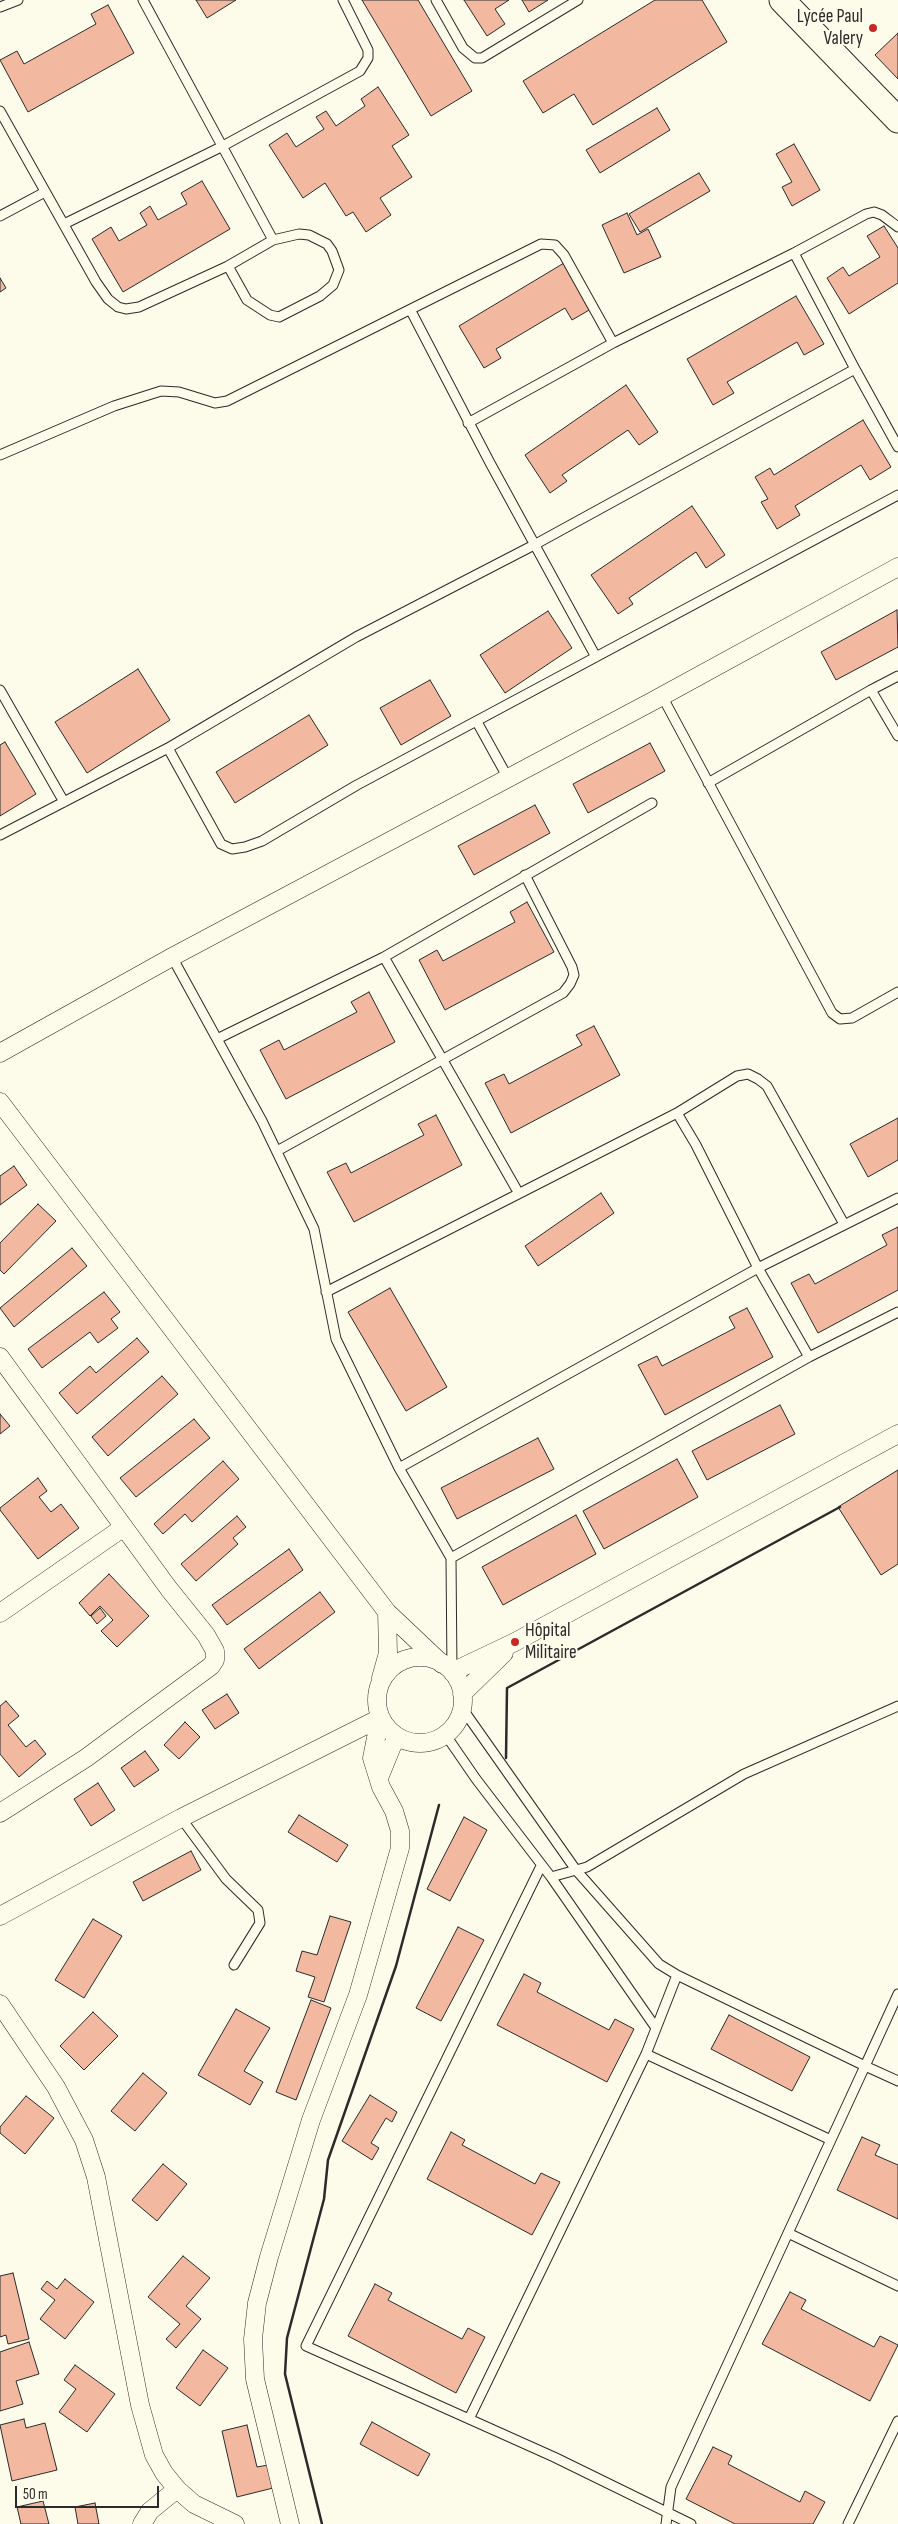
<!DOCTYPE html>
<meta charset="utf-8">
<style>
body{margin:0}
#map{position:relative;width:898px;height:2524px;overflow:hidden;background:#fdfbea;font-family:"Sofia Sans Condensed",sans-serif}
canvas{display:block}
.scale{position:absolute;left:15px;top:2486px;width:144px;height:22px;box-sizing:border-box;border:2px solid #2b2b2b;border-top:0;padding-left:6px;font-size:15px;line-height:18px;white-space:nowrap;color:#2b2b2b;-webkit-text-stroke:4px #fdfbea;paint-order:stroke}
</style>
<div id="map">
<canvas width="898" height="2524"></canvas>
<div class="scale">50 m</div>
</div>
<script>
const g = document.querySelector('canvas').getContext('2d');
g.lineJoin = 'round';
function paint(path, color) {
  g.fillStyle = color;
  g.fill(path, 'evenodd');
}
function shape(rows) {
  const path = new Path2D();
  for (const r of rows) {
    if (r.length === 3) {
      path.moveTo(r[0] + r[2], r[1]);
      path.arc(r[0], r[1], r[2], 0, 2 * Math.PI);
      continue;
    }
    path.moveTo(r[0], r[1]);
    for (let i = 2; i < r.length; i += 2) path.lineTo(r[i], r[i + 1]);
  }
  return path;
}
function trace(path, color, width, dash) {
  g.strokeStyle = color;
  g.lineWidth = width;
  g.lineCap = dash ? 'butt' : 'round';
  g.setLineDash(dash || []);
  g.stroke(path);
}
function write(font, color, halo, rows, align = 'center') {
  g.font = font + ' "Sofia Sans Condensed",sans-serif';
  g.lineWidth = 4;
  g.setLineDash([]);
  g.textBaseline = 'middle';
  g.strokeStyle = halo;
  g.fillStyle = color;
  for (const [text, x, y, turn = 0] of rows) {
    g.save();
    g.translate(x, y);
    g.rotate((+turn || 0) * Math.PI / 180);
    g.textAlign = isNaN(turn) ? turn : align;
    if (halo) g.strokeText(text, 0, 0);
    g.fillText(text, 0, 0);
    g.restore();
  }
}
const building = shape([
 [196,0,236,0,207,18,196,0],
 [362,0,418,0,472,91,431,116,362,0],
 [464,0,509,0,495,9,505,24,487,36,464,0],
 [522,0,548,0,529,12,522,0],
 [655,0,702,0,727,42,593,125,574,94,543,113,523,81,655,0],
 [108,5,134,53,28,112,0,60,17,51,24,64,96,24,91,14,108,5],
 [898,33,898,79,875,55,898,33],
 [378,87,409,135,392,146,412,177,380,198,391,215,366,232,353,212,346,216,325,183,303,198,269,145,287,133,296,147,324,129,316,117,326,111,336,126,365,106,361,99,378,87],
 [657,108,670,130,600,173,586,150,657,108],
 [794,144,820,190,792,206,782,187,792,182,776,154,794,144],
 [699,173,710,191,640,232,629,214,699,173],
 [202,181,230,229,123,292,92,239,111,227,119,241,147,225,140,213,150,206,158,220,187,204,181,193,202,181],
 [627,213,637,235,648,229,661,257,624,273,602,225,627,213],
 [884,226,898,248,898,283,849,314,827,278,843,267,849,276,880,257,867,236,884,226],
 [564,263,591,309,572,320,565,308,496,349,501,358,484,368,459,326,564,263],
 [0,278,6,288,0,292,0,278],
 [796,296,824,344,804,355,797,342,727,382,734,393,713,405,687,359,796,296],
 [626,385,658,432,639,445,628,430,562,475,567,481,550,493,525,455,626,385],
 [863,420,891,467,870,480,861,465,795,506,800,515,777,529,761,502,768,499,755,477,770,468,774,475,863,420],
 [692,506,725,555,706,568,696,552,629,598,633,604,618,614,591,575,692,506],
 [897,610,898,647,836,680,821,652,897,610],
 [548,611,572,648,505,693,480,655,548,611],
 [138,669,170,720,87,773,55,722,138,669],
 [430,680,451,716,401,745,380,708,430,680],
 [309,715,328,745,235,803,216,772,309,715],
 [5,742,36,794,0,816,0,745,5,742],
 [650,743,665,771,588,813,573,784,650,743],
 [535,805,550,833,474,875,458,846,535,805],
 [527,902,554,952,445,1010,419,960,437,950,443,961,515,922,510,912,527,902],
 [369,992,395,1042,286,1099,260,1050,279,1040,284,1050,357,1012,351,1002,369,992],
 [594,1026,620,1075,511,1133,485,1083,504,1074,509,1084,582,1045,576,1035,594,1026],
 [436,1115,462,1165,354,1222,327,1172,346,1163,351,1173,424,1135,418,1124,436,1115],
 [898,1118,898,1160,868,1177,850,1144,898,1118],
 [14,1166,27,1185,0,1205,0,1176,14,1166],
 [601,1193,614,1213,538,1266,525,1246,601,1193],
 [38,1204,56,1221,4,1274,0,1270,0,1243,38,1204],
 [898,1227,898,1290,818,1333,791,1283,809,1274,815,1284,887,1245,882,1235,898,1227],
 [72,1248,87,1266,14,1327,0,1308,72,1248],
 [390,1288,447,1387,406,1411,348,1312,390,1288],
 [104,1292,120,1312,111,1319,118,1328,98,1343,90,1332,42,1368,28,1349,104,1292],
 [747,1308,773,1357,665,1415,638,1365,657,1356,662,1366,735,1328,729,1317,747,1308],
 [137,1338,149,1352,77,1414,59,1393,90,1366,96,1373,137,1338],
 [162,1376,178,1394,108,1456,92,1437,162,1376],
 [780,1405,795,1434,707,1480,692,1451,780,1405],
 [0,1414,10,1426,0,1434,0,1414],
 [194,1419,210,1438,136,1497,120,1478,194,1419],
 [538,1438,554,1469,457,1519,441,1488,538,1438],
 [677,1459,698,1497,604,1549,583,1511,677,1459],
 [223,1461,239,1479,192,1522,185,1514,163,1534,154,1524,223,1461],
 [898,1470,898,1564,881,1575,838,1507,898,1470],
 [38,1478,47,1491,39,1497,51,1512,61,1504,79,1528,38,1559,0,1510,0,1508,38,1478],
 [576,1515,596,1554,503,1605,482,1567,576,1515],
 [237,1516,246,1527,233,1538,238,1544,196,1581,181,1564,237,1516],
 [289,1549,303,1570,227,1625,212,1605,289,1549],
 [109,1574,149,1616,117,1647,101,1631,113,1620,100,1606,90,1616,79,1603,109,1574],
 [320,1592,335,1612,259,1669,244,1649,320,1592],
 [100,1608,106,1616,97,1624,91,1616,100,1608],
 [227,1694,239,1713,215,1729,202,1710,227,1694],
 [6,1701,19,1716,8,1725,26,1747,35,1740,46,1754,19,1777,0,1754,0,1706,6,1701],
 [185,1722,200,1737,179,1759,164,1745,185,1722],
 [145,1751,159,1770,134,1787,121,1768,145,1751],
 [98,1783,115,1810,91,1826,74,1799,98,1783],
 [299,1815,348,1845,337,1862,288,1832,299,1815],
 [464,1817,487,1830,450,1901,427,1889,464,1817],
 [191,1851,201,1870,143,1901,133,1882,191,1851],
 [330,1916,351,1922,324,2002,308,1997,315,1977,296,1971,302,1951,317,1955,330,1916],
 [93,1919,122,1936,84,1998,55,1980,93,1919],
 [458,1927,484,1940,441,2021,416,2008,458,1927],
 [524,1974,541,1983,537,1992,609,2030,615,2019,634,2029,607,2082,497,2025,524,1974],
 [311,2000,331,2008,296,2100,276,2092,311,2000],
 [236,2009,270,2028,244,2071,263,2082,250,2105,198,2075,236,2009],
 [93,2012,118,2036,84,2070,60,2046,93,2012],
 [729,2015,810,2057,792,2091,711,2049,729,2015],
 [143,2073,167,2093,135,2131,111,2111,143,2073],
 [370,2095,397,2112,392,2122,386,2118,371,2143,379,2148,372,2160,342,2141,370,2095],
 [26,2096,54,2118,25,2154,0,2133,0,2127,26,2096],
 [451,2132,465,2140,462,2145,535,2184,541,2173,560,2182,532,2235,427,2179,451,2132],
 [862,2137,880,2145,875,2155,898,2165,898,2219,837,2190,862,2137],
 [163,2164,187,2184,157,2221,132,2200,163,2164],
 [183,2256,210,2278,186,2306,201,2319,176,2348,166,2339,180,2324,148,2297,183,2256],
 [13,2273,29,2339,8,2344,6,2335,0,2337,0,2276,13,2273],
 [65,2279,94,2302,65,2339,40,2319,55,2300,41,2289,47,2281,57,2289,65,2279],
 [375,2284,392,2293,388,2300,462,2339,468,2328,485,2337,456,2393,348,2336,375,2284],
 [790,2292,806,2300,801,2309,874,2347,880,2336,898,2345,870,2401,762,2344,790,2292],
 [29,2342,39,2374,16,2381,23,2404,0,2411,0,2352,29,2342],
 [203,2350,228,2368,200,2406,176,2388,203,2350],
 [75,2365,115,2394,87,2432,59,2412,76,2389,64,2380,75,2365],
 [24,2419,26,2428,45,2423,57,2470,12,2481,0,2425,24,2419],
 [372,2422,430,2454,418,2476,360,2444,372,2422],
 [247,2425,257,2467,268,2465,273,2488,237,2497,222,2431,247,2425],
 [713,2447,732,2456,728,2464,800,2502,805,2491,825,2502,813,2524,735,2524,686,2499,713,2447],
 [43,2501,49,2524,21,2524,17,2507,43,2501],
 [95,2503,99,2524,78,2524,75,2507,95,2503]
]);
paint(building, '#f2b8a0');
trace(building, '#2b2b2b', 1);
const service = shape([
 [143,0,273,240,299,234,309,235,327,244,332,251,339,270,333,285,320,296,279,317,270,315,247,300,228,266,273,240],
 [436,0,463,48,475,58,482,58,578,0],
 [0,7,18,0],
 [0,111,96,282,108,299,118,307,126,309,139,307,228,266],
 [0,216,45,192],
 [64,224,221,147,360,71,368,58,368,50,343,0],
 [794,253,855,369,534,545,356,637,168,748,221,844,232,849,245,847,262,841,357,785,898,495],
 [411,311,489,461,596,657],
 [855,369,898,447],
 [468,423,613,343,794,253,866,214,874,212,882,215,898,227],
 [0,455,114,406,161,391,179,392,215,403,227,401,541,244,555,245,564,255,613,343],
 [0,690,64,802],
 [871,690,898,676],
 [662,696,832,1013,840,1019,852,1018,898,992],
 [477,722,508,778],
 [708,783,871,690,898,736],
 [0,835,168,748],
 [172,957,217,1039],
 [384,957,652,803],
 [677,1113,737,1076,748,1074,758,1079,767,1086,844,1224],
 [277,1151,563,993,570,984,574,975,572,967,525,875],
 [326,1292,677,1113,696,1145,758,1268,809,1357,451,1558],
 [809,1357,898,1312],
 [399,1468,758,1268,898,1198],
 [452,1672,451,1558,399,1468,336,1339,314,1229,262,1121,217,1039,384,957,518,1192],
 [462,1708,576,1870,659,1964,677,1975,865,2066,671,2487,666,2524],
 [445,1734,476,1779,551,1877,656,2028],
 [181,1818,226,1879,258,1910,260,1923,234,1965],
 [541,1866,306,2346,554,2457,691,2524],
 [551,1877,587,1867,744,1774,898,1706],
 [898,1994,865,2066,898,2081],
 [646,2054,831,2140],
 [788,2233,898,2286],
 [469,2419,646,2054,677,1975],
 [848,2524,898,2421]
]);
const minor = shape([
 [0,1053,172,957,653,701,898,567],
 [0,1102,387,1612,442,1664],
 [0,1357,169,1589,206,1635,215,1651,215,1660,211,1666,86,1758,0,1813],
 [0,1613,124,1527],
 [420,1700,43],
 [452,1672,515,1642,898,1434],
 [381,1678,388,1653,387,1612],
 [462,1694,504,1653],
 [379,1778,392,1746,397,1739,401,1739],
 [0,1916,181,1818,380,1718],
 [0,2004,56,2087,84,2140,96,2177,140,2405,154,2455,164,2473,177,2489,194,2504,235,2524],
 [142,2524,150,2511,177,2489],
 [290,2524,255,2379,253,2339,257,2303,269,2257,311,2120,358,1995,400,1848,400,1831,394,1811,381,1787,372,1758,380,1718]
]);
const secondary = shape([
 [782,0,898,120]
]);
trace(service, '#2b2b2b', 11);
trace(minor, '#2b2b2b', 19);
trace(secondary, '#2b2b2b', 27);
trace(service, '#fdfbea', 9);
trace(minor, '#fdfbea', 18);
trace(secondary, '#fdfbea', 25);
trace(shape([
 [506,1758,507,1688,840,1507],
 [322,2524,285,2374,287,2338,324,2199,328,2160,396,1966,439,1805]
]), '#2b2b2b', 2.5);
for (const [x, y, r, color] of [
 [873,28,5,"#c62828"],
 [515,1642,5,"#c62828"]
]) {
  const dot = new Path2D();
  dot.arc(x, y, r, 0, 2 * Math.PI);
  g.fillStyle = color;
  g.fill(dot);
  trace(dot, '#fdfbea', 2);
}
write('19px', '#2b2b2b', '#fdfbea', [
 ["Lycée Paul",863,17],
 ["Valery",863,39],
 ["Hôpital",525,1631,"left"],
 ["Militaire",525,1653,"left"]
], 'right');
</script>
